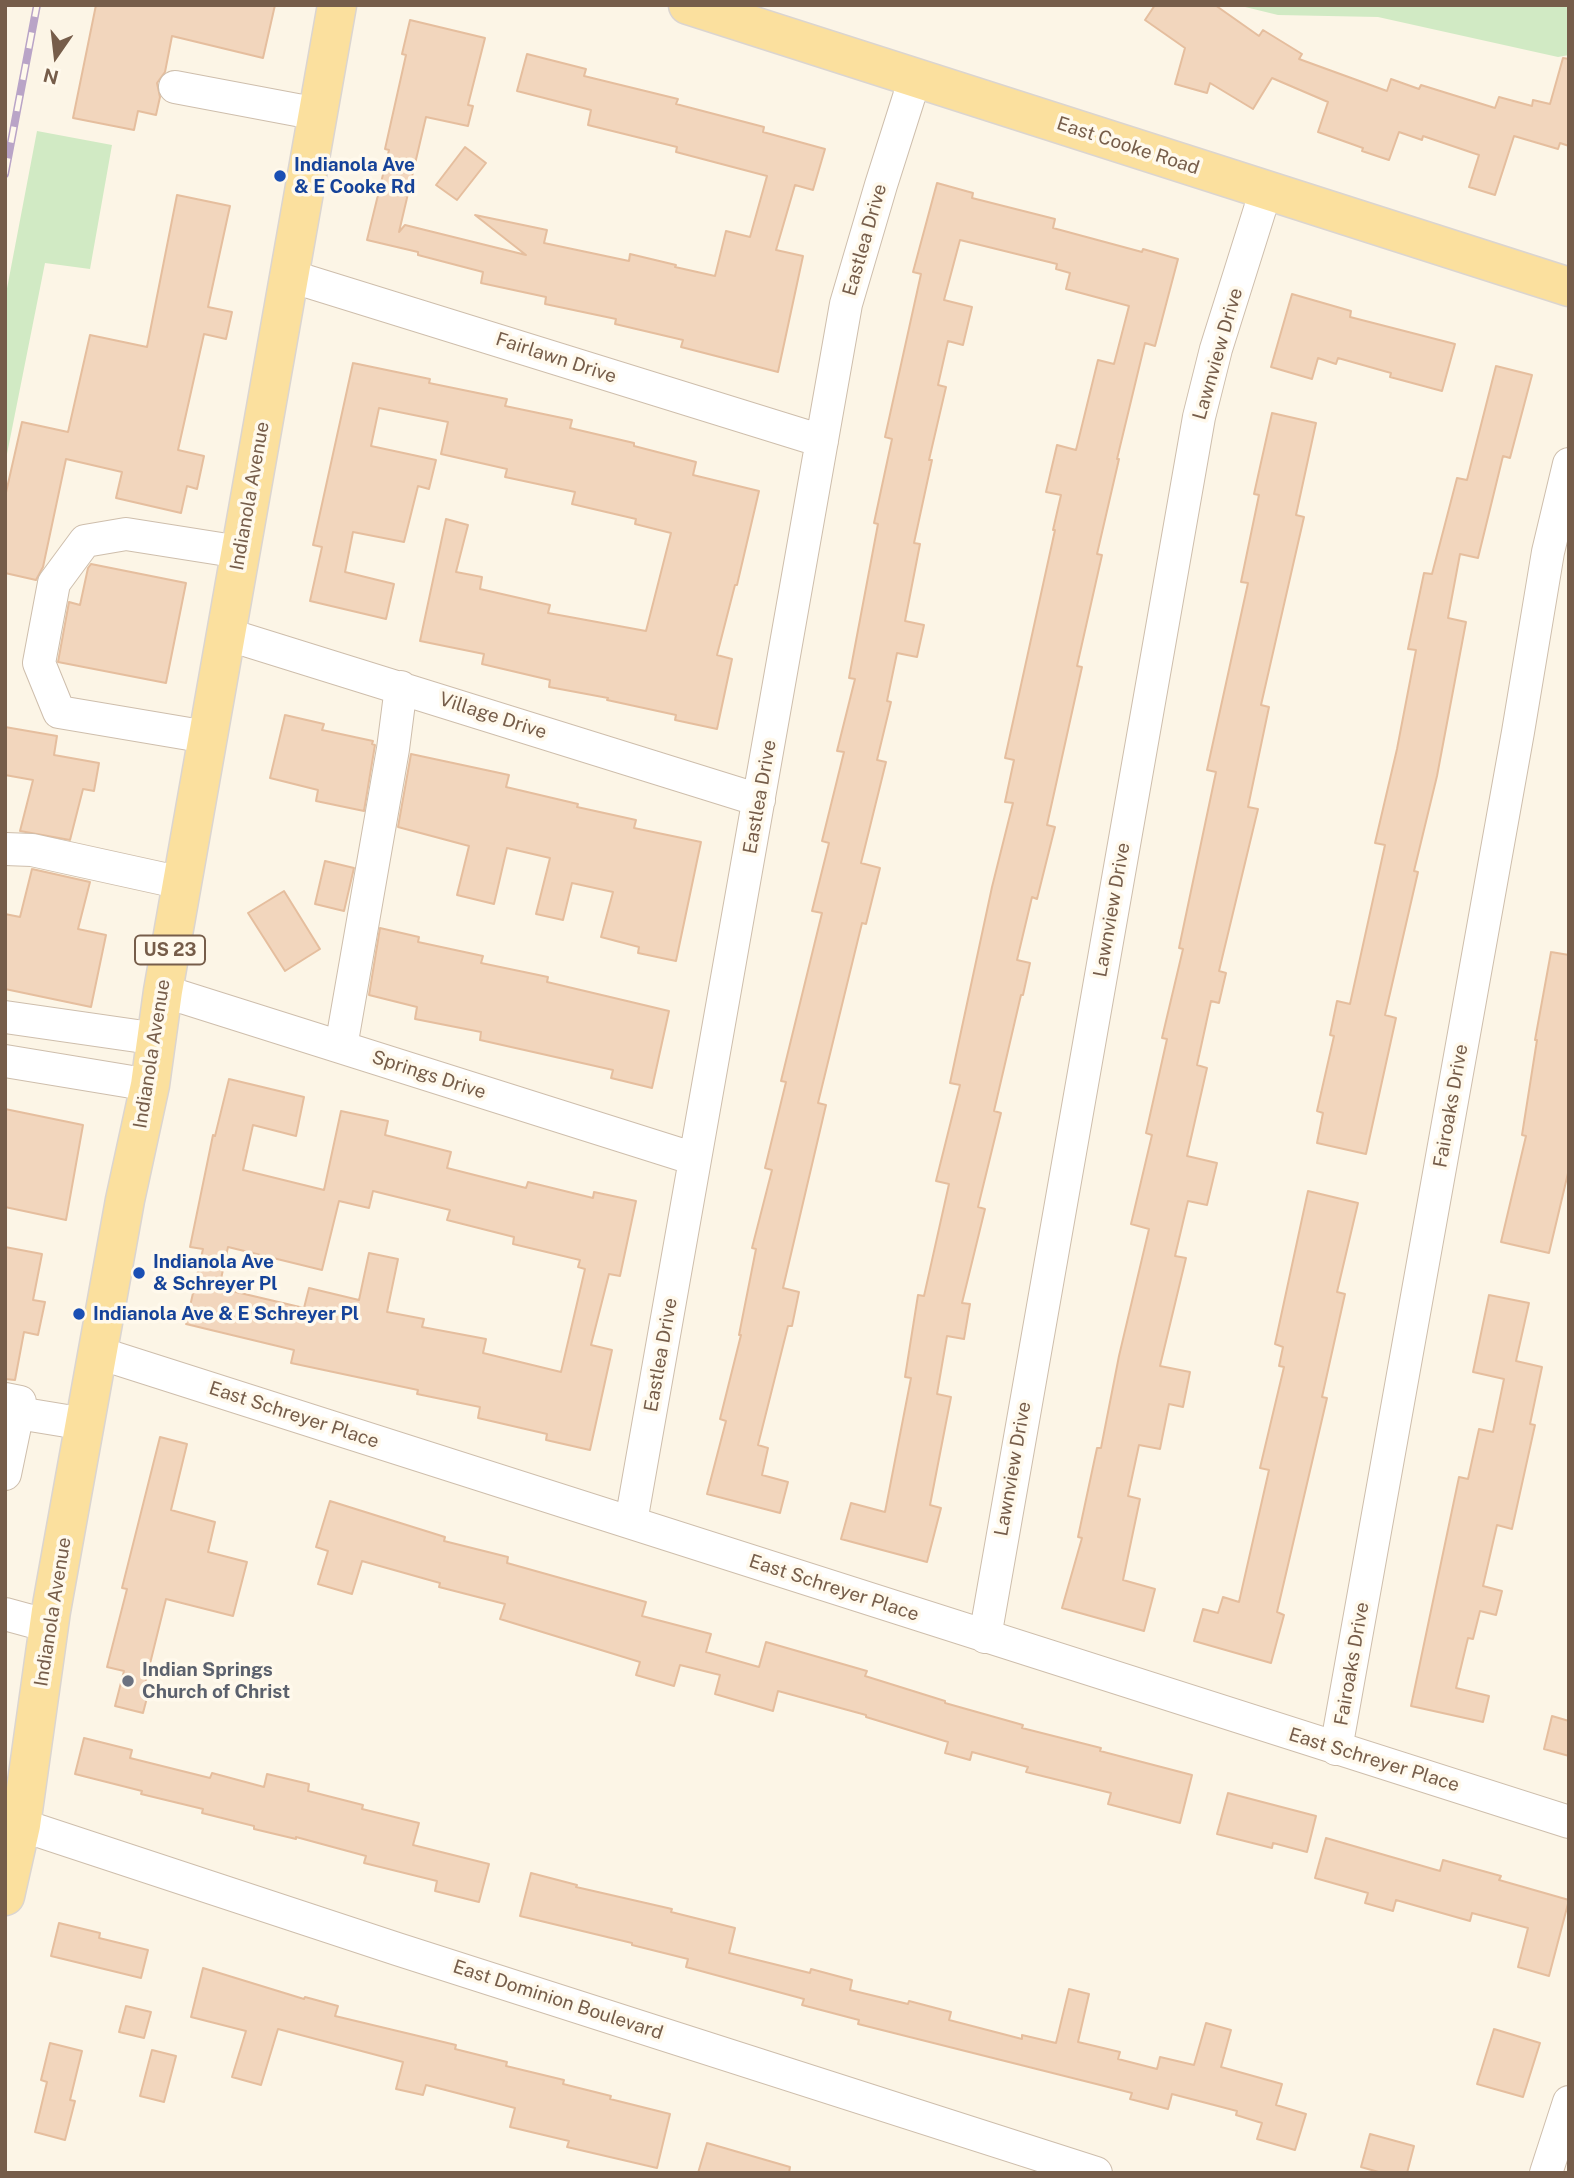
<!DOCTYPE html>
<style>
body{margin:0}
#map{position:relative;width:1574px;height:2178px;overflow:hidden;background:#fcf5e6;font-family:"Public Sans",sans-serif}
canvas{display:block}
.frame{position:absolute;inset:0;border:7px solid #765d4a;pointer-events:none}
.north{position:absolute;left:21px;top:21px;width:70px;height:70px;-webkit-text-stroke:5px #fff9ec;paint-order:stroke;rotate:194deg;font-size:19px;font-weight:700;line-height:28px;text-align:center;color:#765d4a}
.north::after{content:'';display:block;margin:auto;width:24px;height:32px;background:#765d4a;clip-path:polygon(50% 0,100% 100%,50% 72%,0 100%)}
</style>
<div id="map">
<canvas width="1574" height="2178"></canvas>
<div class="frame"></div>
<div class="north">N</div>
</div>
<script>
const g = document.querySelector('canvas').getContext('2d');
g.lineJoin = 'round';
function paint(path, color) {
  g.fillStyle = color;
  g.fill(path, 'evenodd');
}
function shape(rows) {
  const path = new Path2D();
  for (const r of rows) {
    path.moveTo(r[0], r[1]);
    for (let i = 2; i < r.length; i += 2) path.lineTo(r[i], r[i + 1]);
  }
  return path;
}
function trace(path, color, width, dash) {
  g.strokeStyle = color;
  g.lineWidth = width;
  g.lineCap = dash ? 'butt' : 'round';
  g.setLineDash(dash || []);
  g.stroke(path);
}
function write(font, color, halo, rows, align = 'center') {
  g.font = font + ' "Public Sans",sans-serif';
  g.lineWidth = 7;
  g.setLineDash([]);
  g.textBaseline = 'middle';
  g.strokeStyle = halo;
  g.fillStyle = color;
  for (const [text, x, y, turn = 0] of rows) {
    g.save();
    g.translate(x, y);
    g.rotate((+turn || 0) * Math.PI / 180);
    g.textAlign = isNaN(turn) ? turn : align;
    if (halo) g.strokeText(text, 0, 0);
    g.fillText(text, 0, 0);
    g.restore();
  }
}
paint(shape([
 [1237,5,1569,5,1569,55,1558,57,1378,17,1278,15],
 [37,131,112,145,90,269,45,263,5,464,5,299]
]), '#d1eac4');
const building = shape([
 [96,5,275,5,263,58,172,36,165,72,157,83,160,97,156,115,138,111,134,130,73,118,96,5],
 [1155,5,1215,5,1259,36,1263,30,1302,54,1299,59,1387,91,1391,79,1419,89,1421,85,1495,108,1499,97,1532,106,1533,100,1550,104,1563,58,1569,59,1569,146,1560,143,1558,149,1514,136,1495,195,1469,187,1479,155,1423,136,1422,140,1399,132,1389,160,1362,151,1363,148,1318,132,1328,102,1272,78,1253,109,1210,83,1207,93,1175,84,1185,48,1145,20,1155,5],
 [410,20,485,38,468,105,473,106,468,126,426,117,399,232,405,225,526,255,475,215,547,230,544,243,629,261,630,254,676,265,675,267,715,276,726,231,750,237,767,176,676,152,677,147,588,125,591,110,517,91,527,54,586,69,584,76,678,99,676,104,764,127,763,132,825,149,813,190,795,185,776,250,803,256,778,372,681,347,683,340,615,324,616,319,545,304,546,297,481,283,483,272,418,255,418,252,367,240,389,150,385,149,406,55,402,54,410,20],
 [465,147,486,163,457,200,436,185,465,147],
 [937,183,973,193,972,198,1055,219,1053,228,1142,252,1143,249,1178,259,1155,346,1145,343,1117,459,1119,459,1097,554,1102,555,1077,666,1082,667,1047,825,1055,827,1037,899,1032,897,1017,960,1030,963,1023,995,1021,995,994,1111,1001,1113,978,1207,985,1209,962,1303,970,1304,964,1339,947,1336,937,1394,951,1397,930,1505,941,1508,927,1562,841,1539,851,1503,885,1512,911,1378,905,1377,918,1295,924,1296,949,1184,936,1181,960,1085,950,1083,992,887,1013,803,1005,802,1014,760,1005,758,1055,530,1053,530,1061,495,1046,492,1057,445,1076,450,1098,360,1114,364,1129,306,1066,289,1070,273,1056,269,1057,264,960,240,944,300,972,307,963,345,948,341,938,385,946,387,929,460,932,460,914,543,920,544,905,621,924,625,917,657,897,653,887,701,891,702,877,760,886,762,861,863,880,868,866,924,862,923,818,1103,826,1105,783,1288,799,1292,792,1326,788,1326,758,1445,768,1448,762,1475,788,1482,780,1513,707,1494,726,1421,720,1419,741,1335,739,1335,756,1249,752,1248,772,1170,765,1168,786,1082,781,1081,822,913,812,911,829,843,822,841,844,752,837,751,855,679,849,678,878,524,874,523,892,439,885,437,921,274,913,272,937,183],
 [177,195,230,206,208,307,232,312,226,339,204,334,178,450,204,456,197,489,187,486,181,513,116,498,122,472,66,459,43,567,36,580,5,573,5,497,22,422,68,432,90,335,147,347,177,195],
 [1292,294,1351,311,1350,317,1455,344,1442,391,1390,377,1391,373,1338,358,1336,364,1318,358,1312,379,1271,367,1292,294],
 [353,363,430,379,429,383,507,399,505,406,572,420,570,428,634,443,634,446,696,462,693,475,759,491,737,585,735,585,717,655,732,659,717,729,675,720,676,715,607,700,608,698,549,687,550,680,482,664,484,654,420,641,446,519,468,525,456,572,482,577,480,589,550,605,548,613,646,631,671,533,635,524,636,519,572,504,575,492,505,477,507,469,441,454,448,422,379,408,371,446,436,460,429,489,418,486,404,542,353,532,345,572,394,584,386,619,310,601,322,547,313,545,353,363],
 [1496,366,1532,375,1510,458,1503,456,1478,558,1460,554,1448,618,1466,622,1437,776,1414,871,1418,872,1385,1015,1396,1018,1366,1154,1317,1143,1323,1113,1317,1111,1334,1036,1330,1035,1337,1001,1350,1004,1385,845,1375,843,1397,749,1416,650,1408,649,1424,573,1432,574,1457,478,1467,480,1496,366],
 [1272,413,1316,423,1296,515,1304,517,1261,705,1269,707,1248,807,1258,809,1219,971,1226,973,1219,1003,1211,1001,1197,1065,1207,1068,1187,1156,1217,1163,1207,1205,1188,1201,1175,1256,1186,1258,1160,1366,1190,1372,1183,1407,1169,1404,1160,1449,1139,1445,1128,1496,1140,1499,1123,1580,1155,1589,1144,1631,1062,1608,1082,1538,1078,1537,1097,1448,1101,1448,1119,1356,1149,1229,1131,1224,1152,1135,1146,1133,1167,1039,1162,1038,1183,949,1179,948,1216,772,1207,770,1248,583,1241,582,1259,495,1254,494,1272,413],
 [91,564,186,583,166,683,58,662,69,602,80,605,88,568,91,564],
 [285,715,324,724,322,730,373,741,372,744,375,745,364,811,316,801,318,790,270,778,285,715],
 [5,727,57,736,54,755,99,763,94,791,83,789,70,840,20,831,33,780,5,775,5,727],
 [411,754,509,775,506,787,578,804,577,807,636,820,634,828,701,842,676,961,638,953,639,947,601,937,613,892,572,883,563,920,536,914,550,858,507,848,494,904,457,895,469,846,398,827,411,754],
 [325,861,354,868,344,911,315,904,325,861],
 [32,869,90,882,78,929,106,935,91,1007,5,989,5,914,20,917,32,869],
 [284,891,320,949,285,971,248,913,284,891],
 [380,928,419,937,418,942,483,956,481,963,548,977,547,982,669,1011,652,1088,611,1078,613,1070,480,1040,481,1032,415,1019,417,1007,369,995,380,928],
 [1551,952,1569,955,1569,1169,1549,1253,1501,1242,1526,1136,1522,1135,1537,1040,1535,1040,1551,952],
 [229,1079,304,1097,296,1136,253,1125,243,1170,324,1190,341,1111,388,1121,385,1135,451,1152,447,1168,526,1188,528,1182,593,1198,594,1192,636,1201,620,1276,609,1274,591,1345,612,1350,590,1450,546,1440,547,1434,478,1418,480,1407,417,1394,418,1390,291,1363,294,1350,186,1324,203,1249,190,1247,213,1135,215,1136,229,1079],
 [373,1191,450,1210,447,1220,514,1237,513,1244,580,1260,578,1267,585,1269,561,1372,483,1353,486,1339,422,1327,424,1319,387,1312,398,1259,369,1253,359,1300,309,1288,304,1308,219,1288,228,1247,322,1270,339,1201,369,1208,373,1191],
 [5,1109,83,1125,66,1220,5,1207,5,1109],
 [1308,1191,1358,1203,1337,1292,1345,1294,1322,1397,1327,1398,1277,1612,1284,1615,1271,1663,1194,1641,1203,1609,1218,1613,1223,1597,1239,1602,1269,1470,1260,1468,1284,1367,1279,1366,1283,1347,1275,1344,1308,1191],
 [5,1247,42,1254,33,1300,45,1302,38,1335,24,1332,15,1380,5,1379,5,1247],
 [1489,1295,1529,1303,1516,1361,1542,1367,1530,1424,1535,1425,1512,1529,1497,1525,1483,1586,1502,1591,1496,1615,1480,1611,1473,1639,1468,1638,1456,1688,1489,1696,1483,1722,1411,1706,1459,1477,1468,1479,1479,1429,1493,1432,1504,1379,1473,1372,1489,1295],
 [160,1437,187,1444,171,1510,215,1522,208,1552,247,1562,233,1616,166,1599,144,1688,149,1690,143,1713,115,1706,124,1671,107,1667,127,1589,122,1588,160,1437],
 [330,1501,445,1537,444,1541,508,1557,507,1563,646,1602,642,1616,711,1634,706,1652,759,1667,766,1642,867,1671,865,1676,945,1701,945,1703,1023,1725,1022,1728,1101,1748,1100,1751,1192,1775,1180,1823,1108,1804,1111,1793,1026,1772,1028,1767,972,1752,970,1760,945,1753,948,1742,866,1717,866,1715,778,1691,773,1711,715,1694,720,1675,680,1665,674,1686,636,1675,640,1662,500,1619,505,1604,439,1587,440,1583,362,1561,352,1594,318,1584,328,1551,316,1547,330,1501],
 [1552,1716,1569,1721,1569,1756,1544,1749,1552,1716],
 [84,1738,132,1750,130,1758,210,1778,212,1773,264,1787,267,1774,309,1784,308,1791,363,1805,362,1809,419,1823,413,1845,489,1864,479,1902,435,1891,437,1881,364,1863,366,1856,296,1837,296,1839,254,1829,254,1826,202,1813,203,1809,141,1794,142,1791,75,1774,84,1738],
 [1228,1793,1316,1816,1307,1852,1273,1843,1272,1848,1217,1834,1228,1793],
 [1326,1838,1440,1871,1443,1860,1501,1876,1499,1880,1569,1900,1549,1976,1518,1967,1528,1928,1472,1913,1470,1921,1396,1900,1393,1911,1365,1903,1368,1893,1315,1878,1326,1838],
 [531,1873,577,1885,576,1887,672,1909,671,1912,735,1928,729,1953,810,1973,811,1969,852,1980,850,1990,908,2004,909,2001,951,2012,949,2020,1022,2039,1022,2035,1056,2043,1069,1989,1089,1994,1078,2042,1120,2052,1118,2059,1157,2069,1160,2057,1194,2065,1206,2023,1231,2030,1221,2067,1282,2084,1276,2105,1306,2114,1295,2150,1257,2139,1262,2123,1236,2115,1237,2111,1172,2094,1168,2109,1130,2099,1132,2093,858,2024,859,2020,802,2005,804,1999,686,1967,688,1959,632,1945,632,1943,520,1916,531,1873],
 [59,1923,100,1933,99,1938,148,1950,141,1978,51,1956,59,1923],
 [203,1968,304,1999,305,1997,338,2006,335,2016,456,2045,455,2049,507,2062,506,2066,564,2080,563,2084,611,2096,610,2099,670,2114,657,2168,567,2147,569,2141,510,2127,515,2108,426,2085,423,2095,396,2089,403,2062,278,2029,261,2085,232,2077,246,2031,191,2017,203,1968],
 [126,2006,151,2012,144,2038,119,2032,126,2006],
 [1494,2029,1540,2043,1523,2097,1477,2084,1494,2029],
 [50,2043,82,2051,70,2100,75,2101,65,2140,35,2132,47,2082,41,2080,50,2043],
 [152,2050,176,2056,164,2102,140,2096,152,2050],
 [1370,2134,1414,2146,1407,2173,1382,2173,1361,2167,1370,2134],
 [707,2143,790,2167,789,2173,698,2173,707,2143]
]);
paint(building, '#f2d6bd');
trace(building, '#e5be9e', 2);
const minor = shape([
 [175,87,318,114],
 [290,276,822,441],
 [226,634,759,800],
 [207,737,59,712,39,663,54,583,85,541,126,534,240,552],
 [5,849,32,850,182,883],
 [163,991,695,1159],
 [5,1017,158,1039],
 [341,1047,393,749,401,687],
 [5,1061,150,1085],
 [99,1353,1569,1822],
 [5,1399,20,1402,5,1474],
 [18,1413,85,1424],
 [631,1522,846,304,881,185,915,78],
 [5,1614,49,1626],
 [985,1637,1199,417,1216,349,1266,190],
 [1336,1749,1518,732,1548,552,1569,464],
 [5,1822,21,1825,397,1949,1096,2173],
 [1546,2173,1569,2102]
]);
const major = shape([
 [688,5,1569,287],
 [5,1896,21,1825,51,1611,125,1200,150,1085,163,991,337,5]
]);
trace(minor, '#cebeac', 34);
trace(major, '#dbd5d0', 41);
trace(minor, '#fff', 32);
trace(major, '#fbe09e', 38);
const rail = shape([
 [5,174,37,5]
]);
trace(rail, '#b9a4c7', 8);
trace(rail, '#fff9ec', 5, [16]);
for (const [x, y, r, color] of [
 [280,176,7,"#1a4fb4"],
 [139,1273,7,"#1a4fb4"],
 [79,1314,7,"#1a4fb4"],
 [128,1681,7,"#6b7280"]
]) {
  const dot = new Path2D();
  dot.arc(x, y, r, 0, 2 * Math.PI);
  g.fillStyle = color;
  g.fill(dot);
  trace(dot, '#fff9ec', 2.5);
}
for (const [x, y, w] of [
 [170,950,70]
]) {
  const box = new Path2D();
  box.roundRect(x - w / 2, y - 14.5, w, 29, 5);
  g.fillStyle = '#fff9ec';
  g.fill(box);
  trace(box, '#765d4a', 2);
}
write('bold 18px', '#765d4a', null, [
 ["US 23",170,950]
]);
write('19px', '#765d4a', '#fff9ec', [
 ["East Cooke Road",1128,146,18],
 ["Eastlea Drive",865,240,-74],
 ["Lawnview Drive",1218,354,-74],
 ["Fairlawn Drive",556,358,18],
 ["Indianola Avenue",250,496,-80],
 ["Village Drive",493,716,18],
 ["Eastlea Drive",760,797,-80],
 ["Lawnview Drive",1112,910,-80],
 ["Indianola Avenue",152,1054,-81],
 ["Springs Drive",429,1075,18],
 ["Fairoaks Drive",1451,1106,-80],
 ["Eastlea Drive",661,1355,-80],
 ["East Schreyer Place",294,1415,18],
 ["Lawnview Drive",1013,1469,-80],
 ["East Schreyer Place",834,1588,18],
 ["Indianola Avenue",53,1612,-81],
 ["Fairoaks Drive",1352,1664,-80],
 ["East Schreyer Place",1374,1760,17],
 ["East Dominion Boulevard",558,2000,18]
]);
write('bold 19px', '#164399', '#fff9ec', [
 ["Indianola Ave",294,165],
 ["& E Cooke Rd",294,187],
 ["Indianola Ave",153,1262],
 ["& Schreyer Pl",153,1284],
 ["Indianola Ave & E Schreyer Pl",93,1314]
], 'left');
write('bold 19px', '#5b616d', '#fff9ec', [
 ["Indian Springs",142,1670],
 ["Church of Christ",142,1692]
], 'left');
</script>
